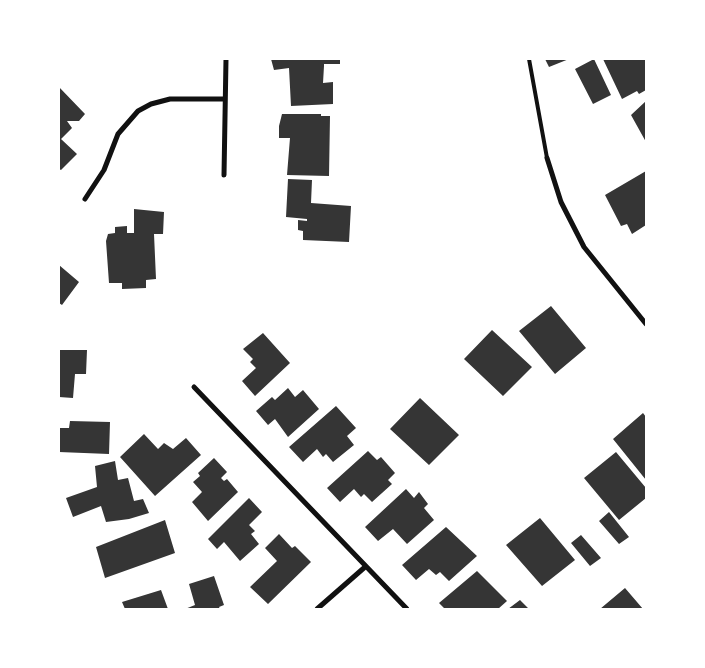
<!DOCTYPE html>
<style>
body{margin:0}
#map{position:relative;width:705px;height:668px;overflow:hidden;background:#fff;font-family:"Public Sans",sans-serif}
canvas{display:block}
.frame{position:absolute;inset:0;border:60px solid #fff;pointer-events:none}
</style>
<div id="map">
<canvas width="705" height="668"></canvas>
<div class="frame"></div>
</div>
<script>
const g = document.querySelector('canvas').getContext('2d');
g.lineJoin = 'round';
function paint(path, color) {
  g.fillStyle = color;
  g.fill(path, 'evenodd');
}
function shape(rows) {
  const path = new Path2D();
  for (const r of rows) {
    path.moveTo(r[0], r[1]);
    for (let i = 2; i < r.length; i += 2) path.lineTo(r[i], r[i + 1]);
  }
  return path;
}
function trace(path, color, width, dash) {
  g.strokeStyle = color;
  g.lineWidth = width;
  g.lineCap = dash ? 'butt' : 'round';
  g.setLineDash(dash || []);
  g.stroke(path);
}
paint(shape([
 [271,59,340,59,340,64,324,64,324,66,323,83,333,82,333,104,291,106,289,68,274,70],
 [545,59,569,59,549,67],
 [594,59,611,95,593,104,575,69],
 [603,59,646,59,646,90,639,94,637,91,622,99],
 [59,87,85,114,79,121,67,121,72,128,61,139,77,154,61,170,59,169],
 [646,101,646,142,631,115],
 [282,114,321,114,321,116,330,116,329,176,287,175,290,138,279,138,279,126],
 [646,171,646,225,632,234,627,224,621,226,605,195],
 [288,179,312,180,311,203,351,206,349,242,303,240,303,231,298,230,298,220,307,221,307,219,286,217],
 [134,209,164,212,163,234,154,234,156,279,146,280,146,288,122,289,122,283,109,283,106,241,108,234,115,233,115,227,127,226,127,233,134,233],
 [59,265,79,282,62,305,59,303],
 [551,306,586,348,555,374,519,331],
 [492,330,532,367,503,396,464,359],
 [263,333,290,363,255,396,242,381,256,368,250,362,253,359,243,349],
 [59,350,87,350,86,374,75,374,73,398,59,397],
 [288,388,295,397,303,390,319,409,288,437,275,419,268,425,256,411,272,397,275,400],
 [420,398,459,435,429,465,390,429],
 [336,406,356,428,347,436,354,445,333,462,326,454,323,457,317,449,303,462,289,447],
 [643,413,646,417,646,480,613,439],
 [70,421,110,422,109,454,59,452,59,428,69,428],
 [144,434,158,449,164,443,173,449,186,438,201,455,155,496,120,457],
 [368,451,377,460,381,457,395,473,388,480,392,484,372,502,364,494,361,497,354,489,340,502,327,488],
 [616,452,646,488,646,498,619,520,584,478],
 [214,458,227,472,221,478,224,481,227,479,238,492,208,521,192,502,202,492,193,482,200,476,198,473],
 [115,461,118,480,128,478,134,501,143,499,149,513,129,519,106,522,101,506,73,517,66,498,97,487,95,466],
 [406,489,414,498,419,492,428,504,424,508,434,520,407,544,393,529,378,541,365,527],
 [249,498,262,512,249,525,255,531,251,534,259,544,240,561,224,542,217,549,208,539],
 [609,512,629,537,619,544,599,521],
 [540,518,575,560,542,586,506,545],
 [165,520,175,553,105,578,96,547],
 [446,527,477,556,449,581,440,572,436,575,429,569,416,580,402,565],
 [279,534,292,548,295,546,311,562,268,604,250,587,277,561,265,548],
 [581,535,601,558,590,566,571,543],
 [477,571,507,601,498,609,445,609,439,603],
 [214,576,224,605,219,607,220,609,185,609,195,605,189,584],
 [625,588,643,609,600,609],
 [161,590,168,609,125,609,122,602],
 [520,600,529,609,508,609]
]), '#353535');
trace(shape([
 [529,59,547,158]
]), '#111', 4);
trace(shape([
 [547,158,561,202,584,247,646,324],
 [224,175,226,59],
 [85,199,104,170,118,134,138,111,151,104,170,99,225,99],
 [194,387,407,609],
 [317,609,365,567]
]), '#111', 5);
</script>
